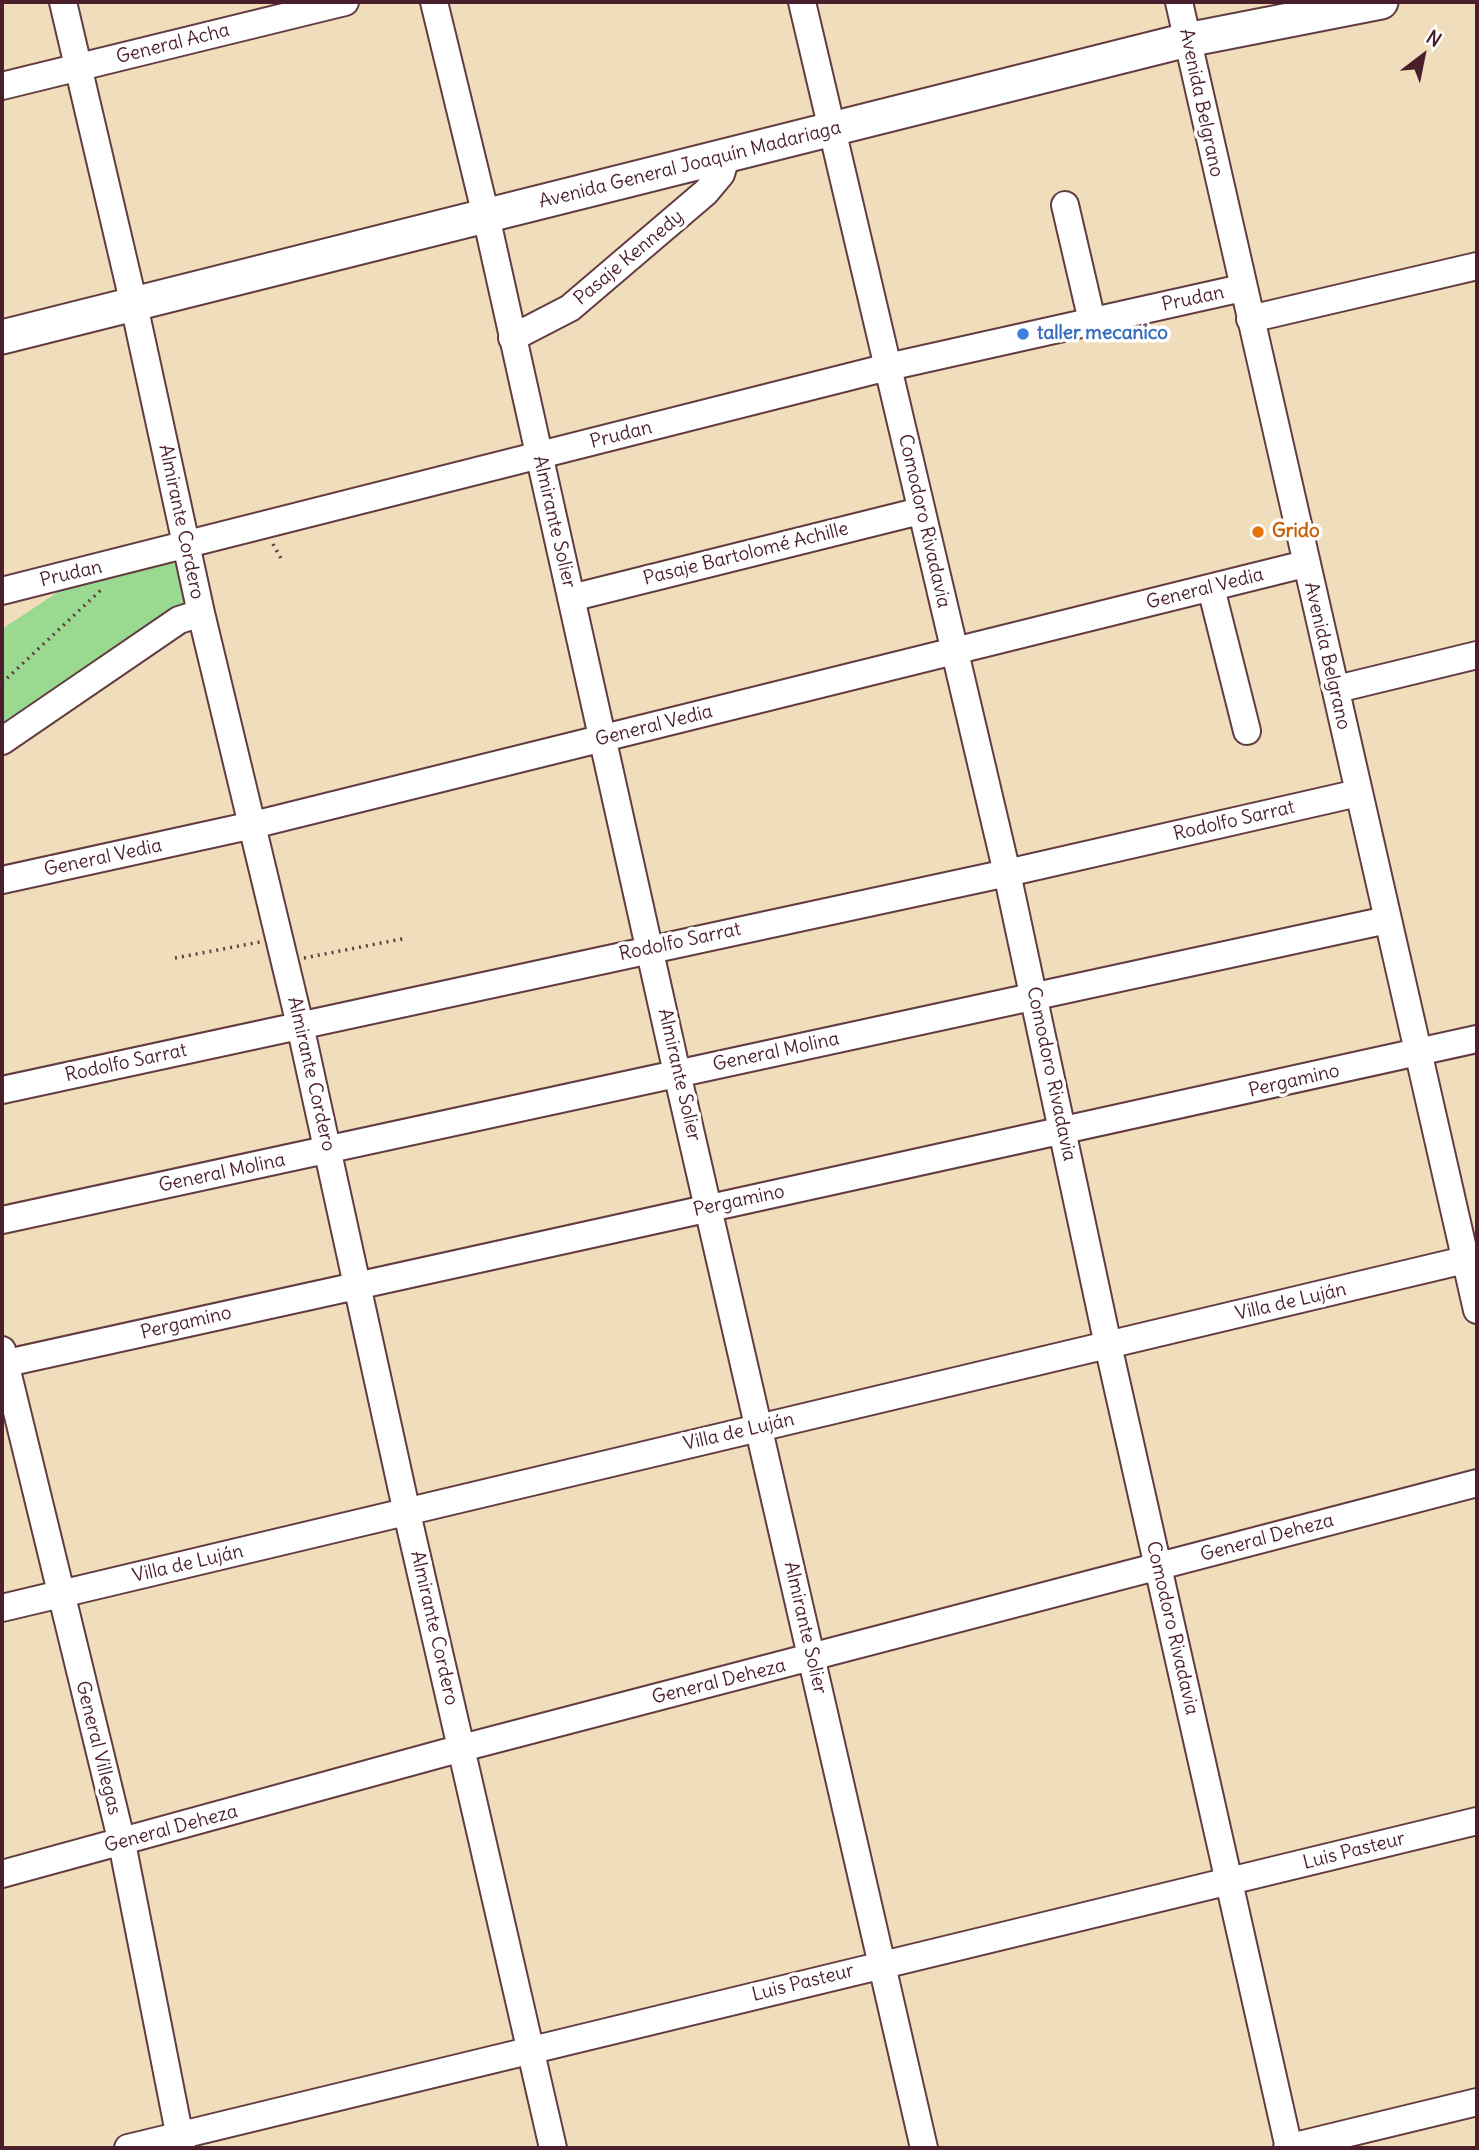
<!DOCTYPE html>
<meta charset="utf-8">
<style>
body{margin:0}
#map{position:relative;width:1479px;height:2150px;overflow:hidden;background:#efddbb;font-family:Delius,sans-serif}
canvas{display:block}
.frame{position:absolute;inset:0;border:4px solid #4a1f2b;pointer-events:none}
.north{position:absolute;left:1388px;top:21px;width:70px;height:70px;-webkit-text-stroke:5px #fff;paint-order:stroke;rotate:32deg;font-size:19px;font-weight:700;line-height:28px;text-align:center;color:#4a1f2b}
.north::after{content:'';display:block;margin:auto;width:24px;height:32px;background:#4a1f2b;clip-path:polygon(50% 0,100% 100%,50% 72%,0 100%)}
</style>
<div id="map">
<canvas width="1479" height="2150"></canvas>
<div class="frame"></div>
<div class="north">N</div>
</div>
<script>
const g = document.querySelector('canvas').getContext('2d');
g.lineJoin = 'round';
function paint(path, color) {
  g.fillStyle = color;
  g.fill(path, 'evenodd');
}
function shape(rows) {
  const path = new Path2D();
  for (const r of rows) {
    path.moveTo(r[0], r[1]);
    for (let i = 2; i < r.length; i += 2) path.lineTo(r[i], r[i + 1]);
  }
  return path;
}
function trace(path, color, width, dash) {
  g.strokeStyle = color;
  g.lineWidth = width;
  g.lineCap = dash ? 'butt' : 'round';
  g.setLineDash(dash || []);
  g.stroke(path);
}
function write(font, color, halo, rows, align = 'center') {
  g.font = font + ' Delius,sans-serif';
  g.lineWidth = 7;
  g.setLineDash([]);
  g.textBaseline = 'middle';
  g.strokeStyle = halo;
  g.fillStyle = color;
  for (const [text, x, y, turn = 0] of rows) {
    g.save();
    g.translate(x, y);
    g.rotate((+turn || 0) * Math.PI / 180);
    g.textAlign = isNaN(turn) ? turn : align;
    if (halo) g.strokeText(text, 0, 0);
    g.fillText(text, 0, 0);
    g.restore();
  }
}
paint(shape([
 [167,560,178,566,186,596,180,612,2,731,2,629,61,590]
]), '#9ada90');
const minor = shape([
 [63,2,134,305,201,613,300,1025,407,1513,553,2148],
 [434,2,486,216,677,1073,924,2148],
 [802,2,1007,873,1108,1345,1289,2148],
 [1179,2,1477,1310],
 [2,86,345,2],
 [1065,205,1092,321],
 [1250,319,1477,266],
 [512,338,570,308,706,192,721,174,726,157],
 [1211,588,1247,731],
 [2,591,888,367,1242,288],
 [571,598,920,511],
 [1337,689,1477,655],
 [2,741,179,620,201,613],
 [2,880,253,825,1305,564],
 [2,1090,1007,873,1358,793],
 [2,1220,1387,920],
 [2,1350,122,1843,182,2148],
 [2,1364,1477,1039],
 [2,1608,1477,1257],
 [2,1874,462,1748,1477,1483],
 [128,2148,1477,1821],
 [1287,2148,1477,2102]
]);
const major = shape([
 [2,337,1187,40,1381,2]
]);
trace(minor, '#633c41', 30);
trace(major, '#633c41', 37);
trace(shape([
 [273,544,283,562],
 [2,683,102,589],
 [175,958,260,942],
 [304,958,407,938]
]), '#633c41', 3.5, [2, 5]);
trace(minor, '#fff', 26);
trace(major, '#fff', 33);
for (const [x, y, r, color] of [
 [1023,334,7,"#3f7fe0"],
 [1258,532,7,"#e8710a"]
]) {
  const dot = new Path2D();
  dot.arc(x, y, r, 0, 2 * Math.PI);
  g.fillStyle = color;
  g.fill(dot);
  trace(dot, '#fff', 2.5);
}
write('19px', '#4a1f2b', '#fff', [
 ["General Acha",173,44,-14],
 ["Avenida Belgrano",1201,103,78],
 ["Avenida General Joaquín Madariaga",690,165,-14],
 ["Pasaje Kennedy",629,258,-40],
 ["Prudan",1193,299,-12],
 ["Prudan",621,435,-14],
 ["Comodoro Rivadavia",924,521,77],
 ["Almirante Cordero",181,522,78],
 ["Almirante Solier",554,522,77],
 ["Pasaje Bartolomé Achille",746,554,-14],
 ["Prudan",71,574,-13],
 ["General Vedia",1205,589,-14],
 ["Avenida Belgrano",1327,656,77],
 ["General Vedia",654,726,-14],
 ["Rodolfo Sarrat",1234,821,-13],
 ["General Vedia",103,858,-12],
 ["Rodolfo Sarrat",680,942,-12],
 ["General Molina",776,1052,-12],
 ["Rodolfo Sarrat",126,1063,-12],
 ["Almirante Cordero",311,1074,77],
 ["Comodoro Rivadavia",1051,1074,78],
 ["Almirante Solier",679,1075,77],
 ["Pergamino",1294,1081,-13],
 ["General Molina",222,1173,-12],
 ["Pergamino",739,1201,-12],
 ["Villa de Luján",1291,1302,-13],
 ["Pergamino",186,1323,-13],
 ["Villa de Luján",739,1432,-13],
 ["General Deheza",1267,1538,-15],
 ["Villa de Luján",188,1564,-13],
 ["Almirante Cordero",434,1628,77],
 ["Almirante Solier",805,1628,77],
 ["Comodoro Rivadavia",1172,1628,77],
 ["General Deheza",719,1682,-14],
 ["General Villegas",98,1748,76],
 ["General Deheza",171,1829,-15],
 ["Luis Pasteur",1354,1851,-14],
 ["Luis Pasteur",803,1983,-14]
]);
write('bold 19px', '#366cbe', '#fff', [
 ["taller mecanico",1037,334]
], 'left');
write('bold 19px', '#c56008', '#fff', [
 ["Grido",1272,532]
], 'left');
</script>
